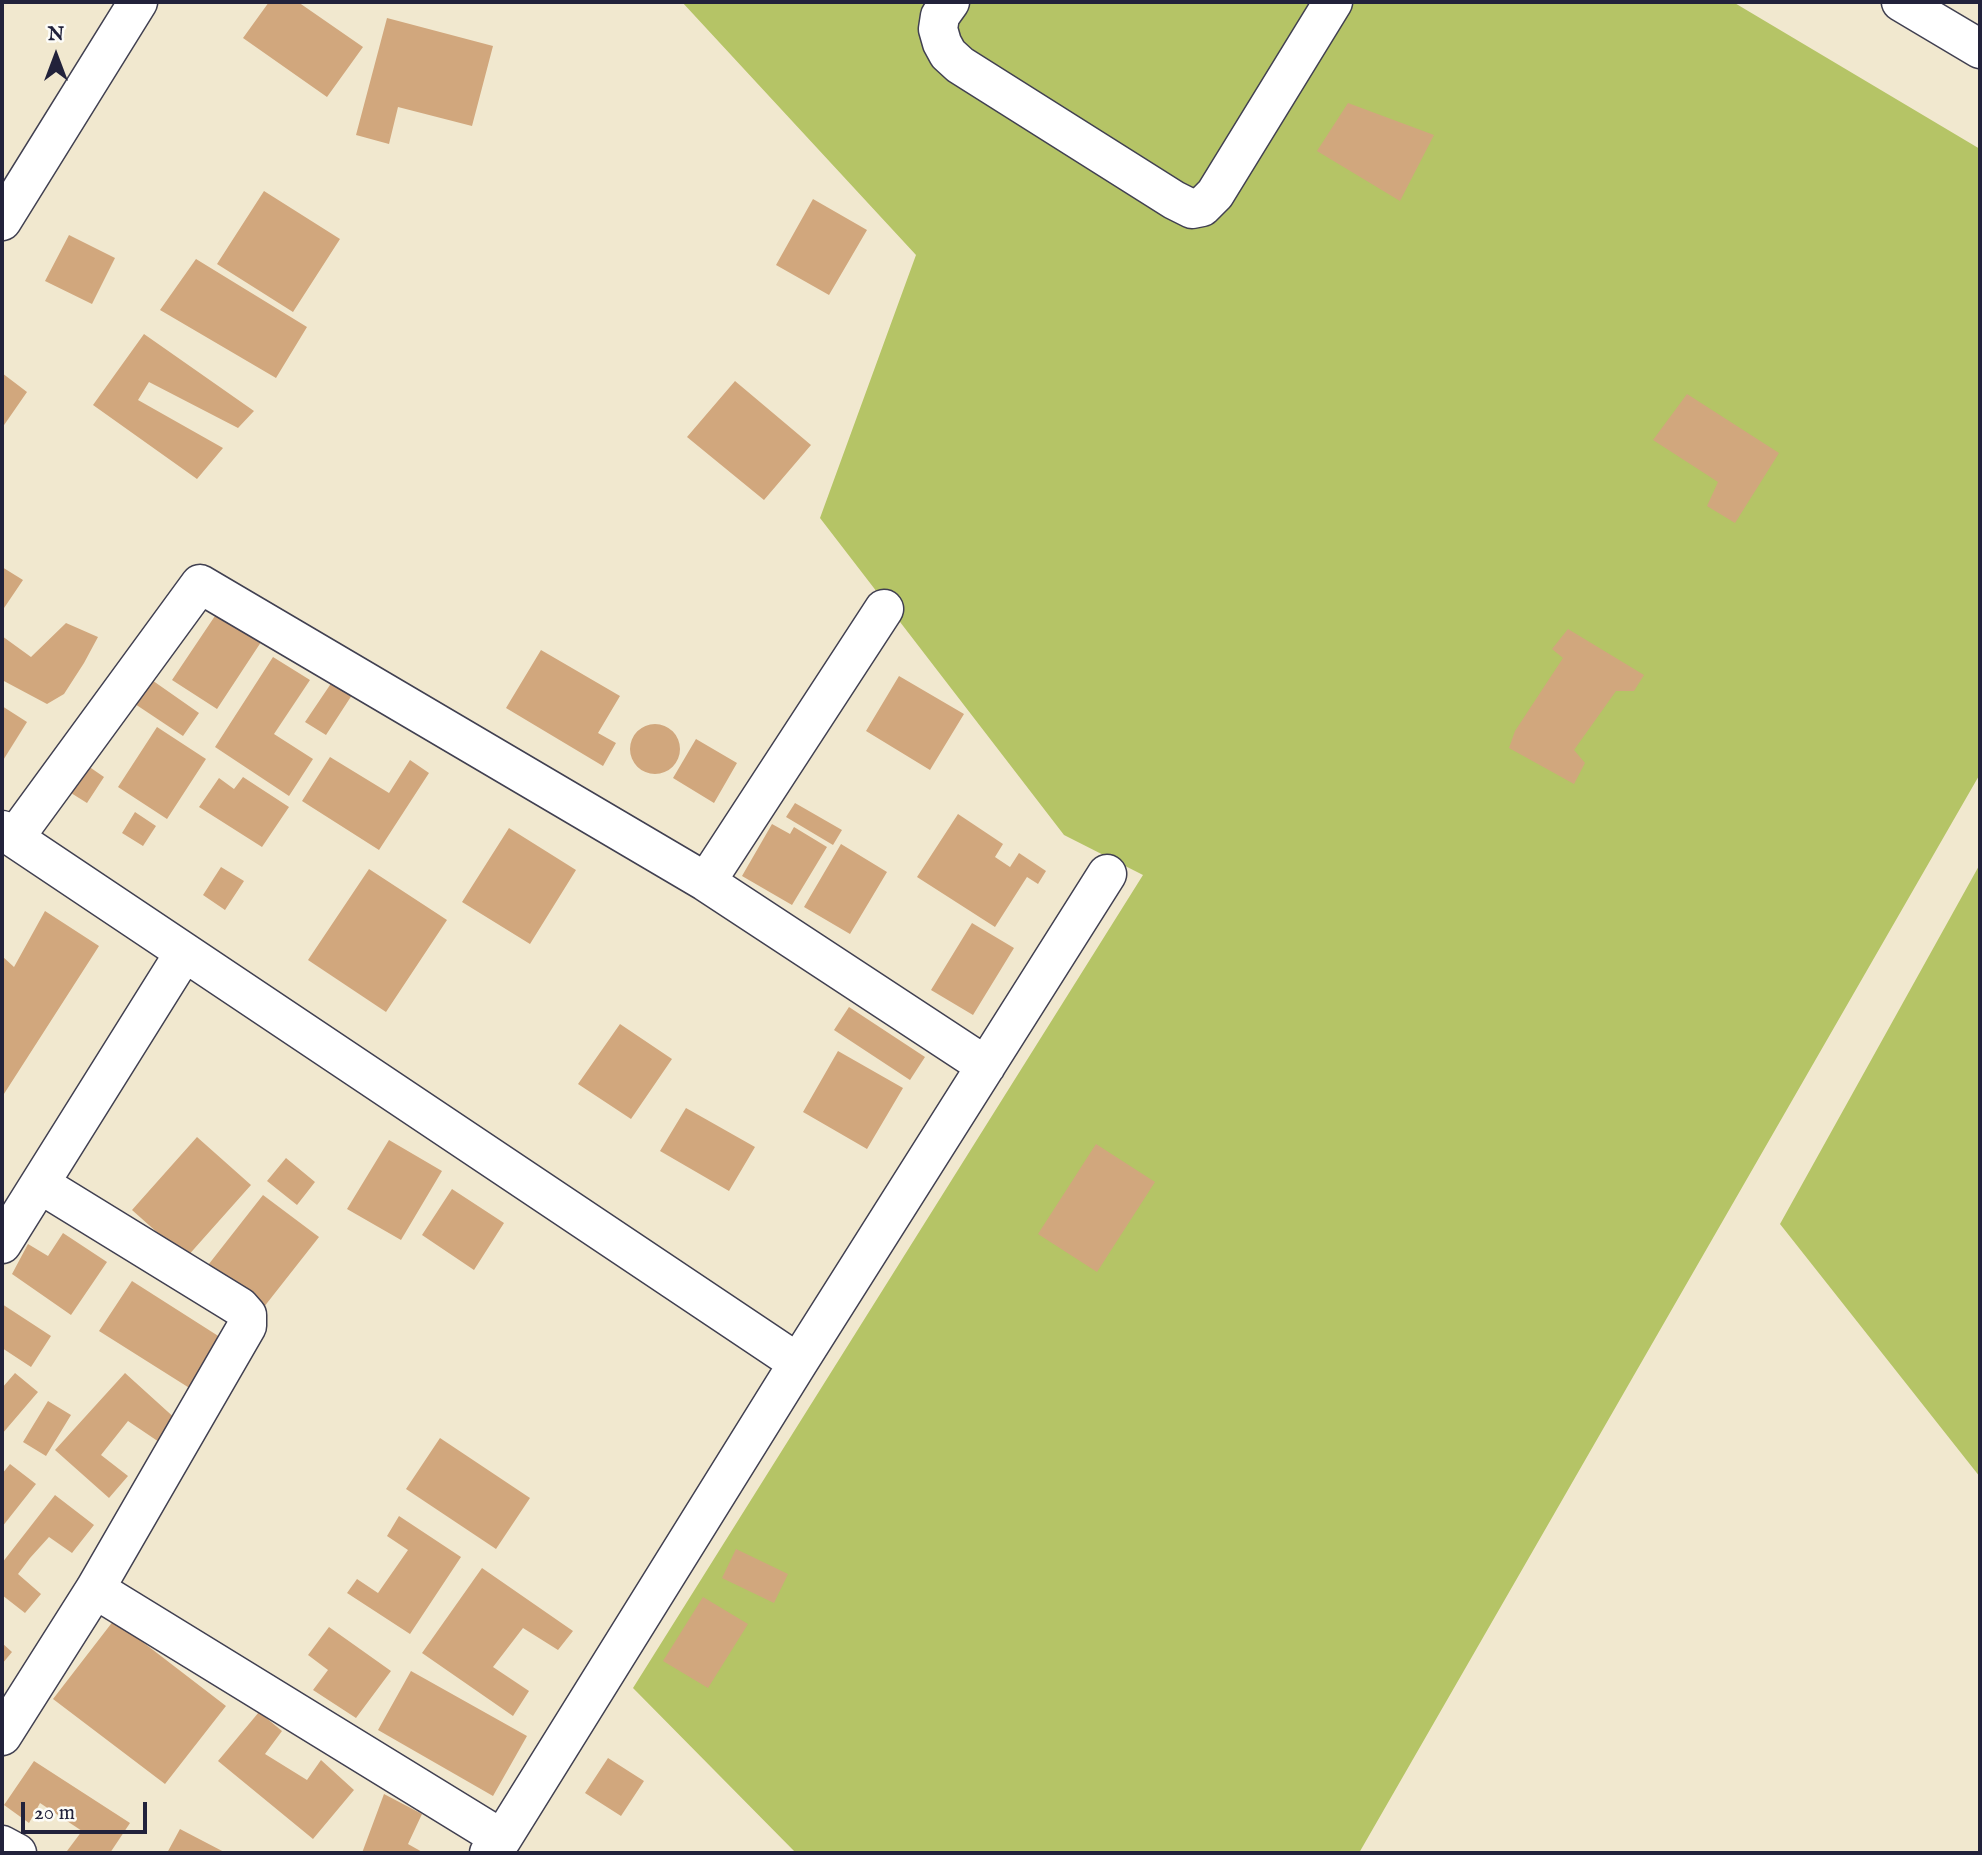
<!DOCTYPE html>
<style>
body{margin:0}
#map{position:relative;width:1982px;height:1855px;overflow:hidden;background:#f1e8cf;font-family:"IM FELL English",serif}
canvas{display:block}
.frame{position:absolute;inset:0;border:4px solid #22223b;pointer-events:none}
.north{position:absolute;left:21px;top:21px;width:70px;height:70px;-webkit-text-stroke:5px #fdfcf7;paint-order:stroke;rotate:0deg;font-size:19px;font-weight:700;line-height:28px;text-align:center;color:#22223b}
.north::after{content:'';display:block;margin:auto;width:24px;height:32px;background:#22223b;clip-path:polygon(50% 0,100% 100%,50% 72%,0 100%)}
.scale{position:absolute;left:21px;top:1802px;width:126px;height:32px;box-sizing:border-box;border:4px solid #22223b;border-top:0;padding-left:9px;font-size:21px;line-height:24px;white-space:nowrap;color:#22223b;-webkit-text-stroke:5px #fdfcf7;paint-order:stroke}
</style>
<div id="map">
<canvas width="1982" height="1855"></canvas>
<div class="frame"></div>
<div class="north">N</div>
<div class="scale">20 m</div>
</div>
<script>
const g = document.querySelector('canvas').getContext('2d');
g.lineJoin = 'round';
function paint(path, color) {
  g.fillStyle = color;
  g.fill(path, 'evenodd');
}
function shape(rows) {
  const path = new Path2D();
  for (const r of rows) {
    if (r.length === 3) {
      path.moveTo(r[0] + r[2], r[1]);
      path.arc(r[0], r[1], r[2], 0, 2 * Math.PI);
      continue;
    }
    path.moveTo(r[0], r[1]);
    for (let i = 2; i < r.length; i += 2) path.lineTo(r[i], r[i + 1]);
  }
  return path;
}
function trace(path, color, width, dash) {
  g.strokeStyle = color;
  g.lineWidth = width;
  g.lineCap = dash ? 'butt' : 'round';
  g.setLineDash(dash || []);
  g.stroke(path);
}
paint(shape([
 [682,2,1733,2,1980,149,1980,774,1359,1853,796,1853,633,1688,1143,875,1064,835,820,518,916,255],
 [1980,864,1980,1477,1780,1224]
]), '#b5c466');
paint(shape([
 [269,2,298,2,363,47,327,97,243,38],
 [387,18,493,46,472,126,398,107,389,144,356,135],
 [1348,103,1434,135,1400,201,1317,151],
 [264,191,340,239,293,312,217,264],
 [813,199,867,230,829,295,776,265],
 [69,235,115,258,92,304,45,281],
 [196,259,307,327,276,378,160,310],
 [144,334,254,411,238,428,149,382,138,400,223,448,197,479,93,405],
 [2,373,27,392,2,428],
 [735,381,811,445,764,500,687,437],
 [1687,394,1779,453,1735,523,1707,506,1718,482,1653,440],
 [2,567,23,580,2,611],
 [221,607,265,636,217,709,172,680],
 [66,623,98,637,84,663,64,694,47,704,2,680,2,636,31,657],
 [1568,629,1644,675,1634,691,1616,691,1574,750,1585,763,1574,784,1509,748,1515,731,1563,658,1552,649],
 [541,650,620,696,598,733,616,743,603,766,506,708],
 [273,657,310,680,274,734,313,759,289,796,215,747],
 [899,676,964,714,930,770,866,731],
 [149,678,199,713,183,736,132,702],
 [332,682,352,695,326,735,305,722],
 [2,706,27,722,2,762],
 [655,749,25],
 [157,727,206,759,167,819,118,787],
 [696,739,737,763,714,803,673,778],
 [330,757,389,793,410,760,429,773,379,850,302,801],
 [88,766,104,777,87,803,71,793],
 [243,777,289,807,262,847,199,807,219,778,234,789],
 [795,803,842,830,833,845,786,817],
 [135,812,156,826,143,846,122,833],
 [958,814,1003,844,995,857,1010,867,1019,853,1046,871,1038,884,1027,877,995,927,917,877],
 [772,824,790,834,794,827,827,847,792,905,742,876],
 [509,828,576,870,530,944,462,902],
 [841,844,887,872,850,934,804,907],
 [221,867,244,881,225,910,203,895],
 [369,869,447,920,386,1012,308,960],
 [45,911,99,946,2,1097,2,956,14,967],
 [972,923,1014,948,973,1015,931,990],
 [849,1007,925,1057,910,1080,834,1030],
 [620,1024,672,1059,631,1119,578,1084],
 [838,1051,903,1088,867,1149,803,1112],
 [686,1108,755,1147,729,1191,660,1151],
 [197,1137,251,1185,186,1258,132,1210],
 [389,1140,442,1171,401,1240,347,1209],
 [1096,1144,1155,1182,1097,1272,1038,1234],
 [286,1158,315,1182,297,1205,267,1181],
 [452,1189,504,1223,474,1270,422,1235],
 [263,1195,319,1237,260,1312,205,1269],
 [63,1233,107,1262,71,1315,12,1274,28,1244,48,1256],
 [132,1281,223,1339,191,1389,99,1331],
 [2,1304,51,1336,31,1367,2,1348],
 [15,1373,38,1392,2,1434,2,1388],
 [125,1373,178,1421,162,1444,128,1421,101,1455,128,1476,109,1498,55,1450],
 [48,1401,71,1415,46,1456,23,1442],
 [440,1438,530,1498,496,1549,406,1489],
 [10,1464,36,1484,2,1527,2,1474],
 [55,1495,94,1525,72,1553,49,1537,30,1558,18,1574,41,1594,25,1613,2,1595,2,1563],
 [399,1516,461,1557,410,1634,347,1593,357,1579,378,1593,408,1550,387,1536],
 [736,1549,788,1574,774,1603,722,1578],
 [482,1568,573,1631,558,1650,523,1628,493,1667,529,1691,513,1716,422,1653],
 [703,1597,748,1624,708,1688,663,1661],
 [114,1620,226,1706,165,1784,53,1699],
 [329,1627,391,1671,356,1718,313,1690,328,1670,308,1655],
 [2,1643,12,1652,2,1664],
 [411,1671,527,1736,493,1796,378,1730],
 [259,1712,282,1731,265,1754,307,1780,321,1760,354,1790,313,1839,218,1761],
 [608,1758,644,1781,621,1816,585,1793],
 [34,1761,130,1823,110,1853,71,1853,67,1851,82,1831,40,1803,29,1823,4,1805],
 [384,1794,422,1814,408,1844,424,1853,362,1853],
 [180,1829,226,1853,167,1853]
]), '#d1a77d');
const street = shape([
 [950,2,940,16,938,29,942,43,948,54,960,65,1174,200,1192,209,1202,207,1215,194,1333,2],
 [1901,2,1980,49],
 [2,221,138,2],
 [2,830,798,1363],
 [15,837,200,584,706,882,986,1066],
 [706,882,884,609],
 [2,1244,184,953],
 [95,1589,502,1839],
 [2,1736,95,1589,247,1326,247,1315,240,1307,40,1184],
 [2,1845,17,1853],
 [489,1853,502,1839,798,1363,1107,874]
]);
trace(street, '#414051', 41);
trace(street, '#fff', 38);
</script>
